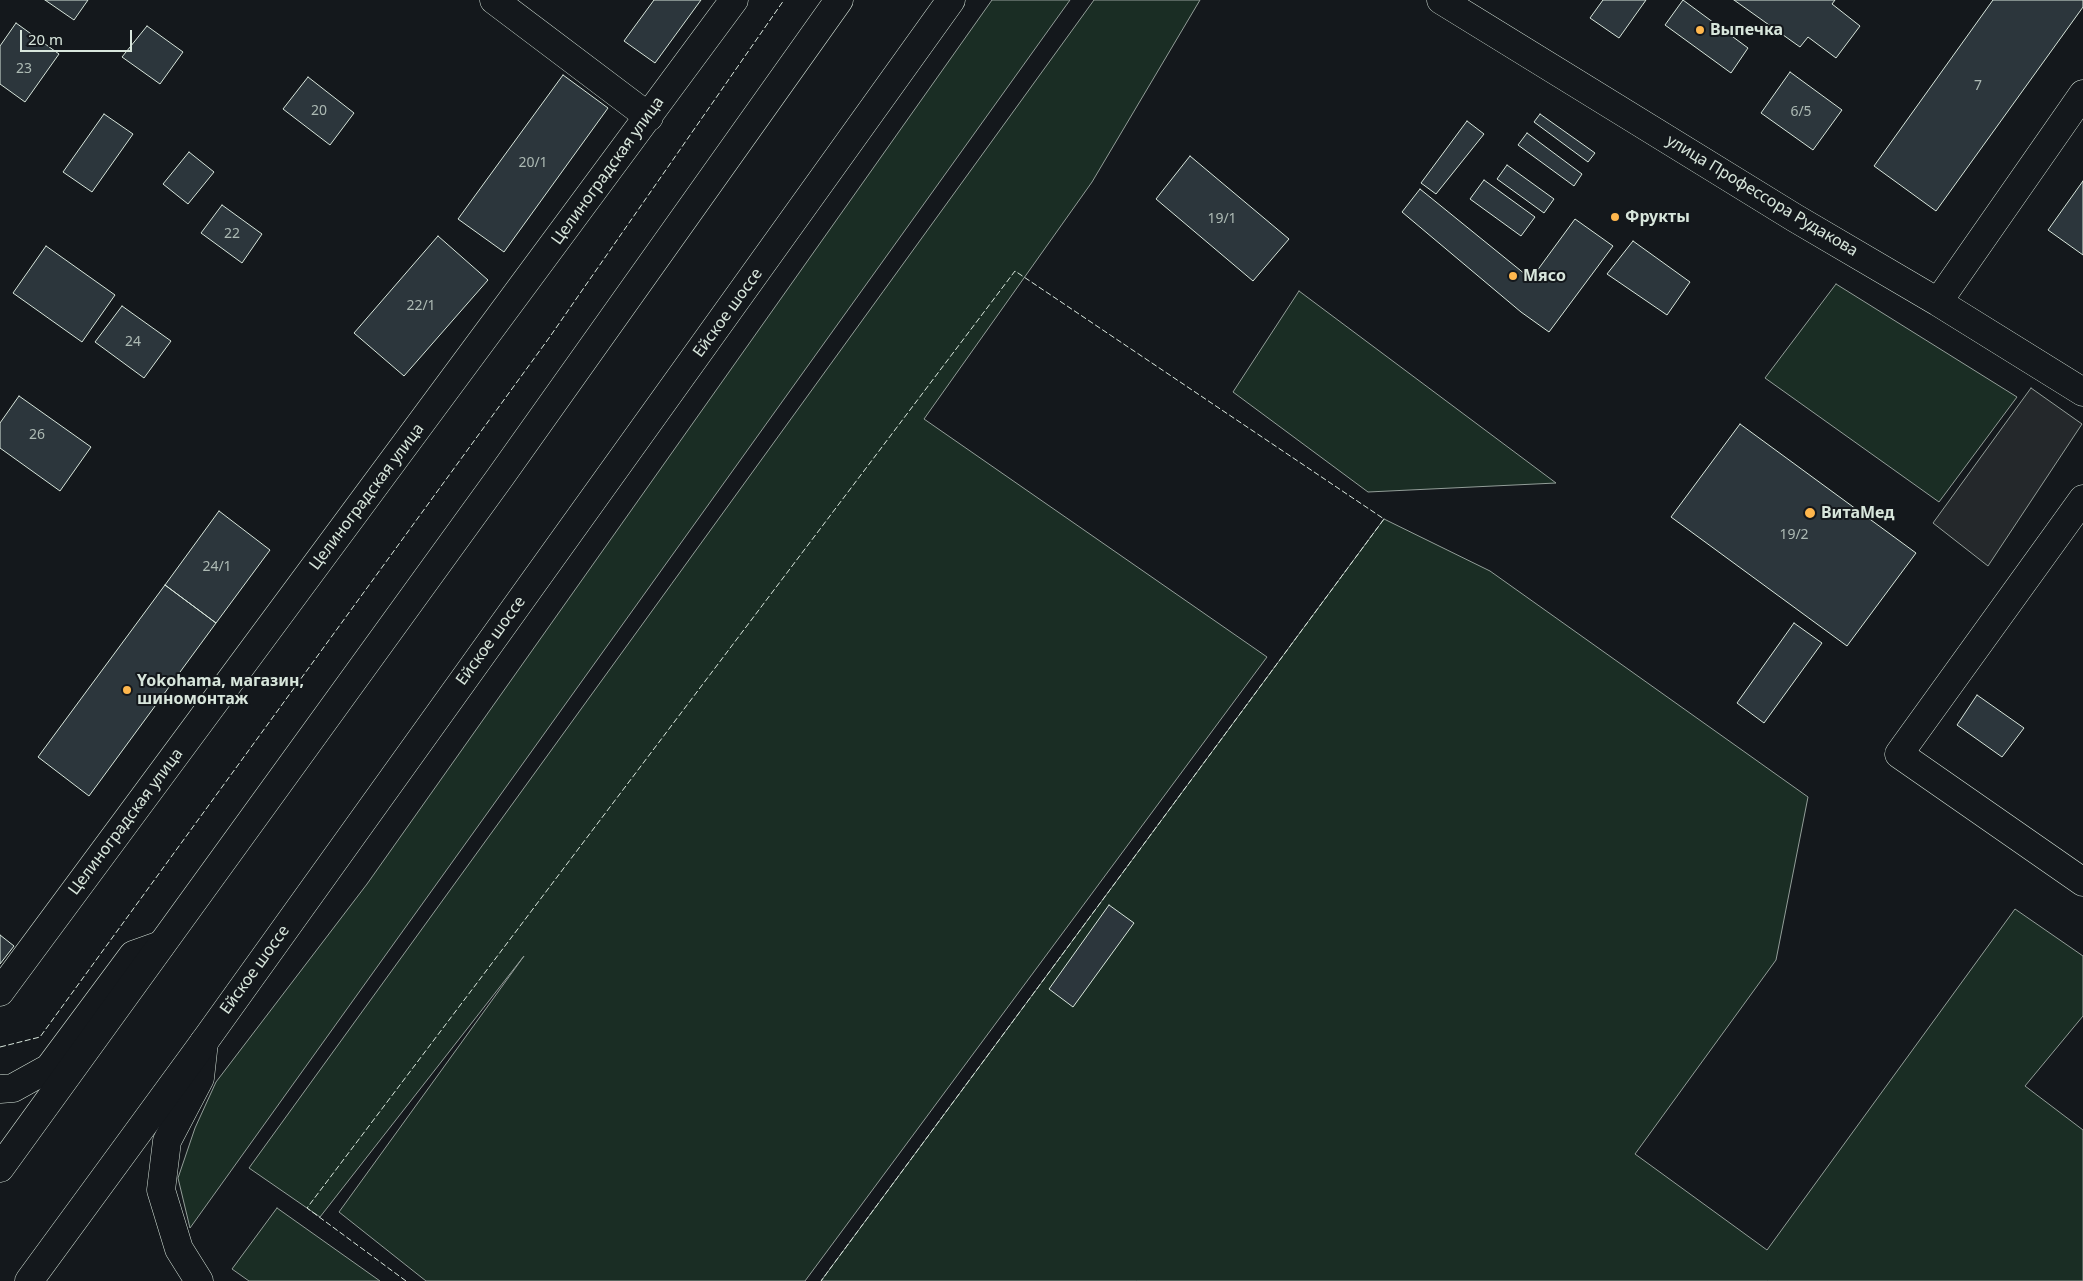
<!DOCTYPE html>
<meta charset="utf-8">
<style>
body{margin:0}
#map{position:relative;width:2083px;height:1281px;overflow:hidden;background:#14181c;font-family:"Noto Sans",sans-serif}
canvas{display:block}
.scale{position:absolute;left:20px;top:30px;width:112px;height:22px;box-sizing:border-box;border:2px solid #d8e6dc;border-top:0;padding-left:6px;font-size:15px;line-height:18px;white-space:nowrap;color:#d8e6dc;-webkit-text-stroke:4px #14181c;paint-order:stroke}
</style>
<div id="map">
<canvas width="2083" height="1281"></canvas>
<div class="scale">20 m</div>
</div>
<script>
const g = document.querySelector('canvas').getContext('2d');
g.lineJoin = 'round';
function paint(path, color) {
  g.fillStyle = color;
  g.fill(path, 'evenodd');
}
function shape(rows) {
  const path = new Path2D();
  for (const r of rows) {
    path.moveTo(r[0], r[1]);
    for (let i = 2; i < r.length; i += 2) path.lineTo(r[i], r[i + 1]);
  }
  return path;
}
function trace(path, color, width, dash) {
  g.strokeStyle = color;
  g.lineWidth = width;
  g.lineCap = dash ? 'butt' : 'round';
  g.setLineDash(dash || []);
  g.stroke(path);
}
function write(font, color, halo, rows, align = 'center') {
  g.font = font + ' "Noto Sans",sans-serif';
  g.lineWidth = 4;
  g.setLineDash([]);
  g.textBaseline = 'middle';
  g.strokeStyle = halo;
  g.fillStyle = color;
  for (const [text, x, y, turn = 0] of rows) {
    g.save();
    g.translate(x, y);
    g.rotate((+turn || 0) * Math.PI / 180);
    g.textAlign = isNaN(turn) ? turn : align;
    if (halo) g.strokeText(text, 0, 0);
    g.fillText(text, 0, 0);
    g.restore();
  }
}
const green = shape([
 [992,0,1070,0,190,1228,178,1178,195,1128,216,1082,367,884,992,0],
 [1094,0,1200,0,1092,182,924,419,1267,657,805,1281,426,1281,339,1212,524,956,320,1217,249,1168,1094,0],
 [1836,284,2017,397,1939,502,1765,378,1836,284],
 [1299,291,1556,483,1368,492,1233,392,1299,291],
 [1384,519,1490,571,1808,797,1776,960,1635,1154,1767,1250,2015,909,2083,956,2083,1016,2025,1086,2083,1130,2083,1281,821,1281,1384,519],
 [277,1208,380,1281,249,1281,232,1269,277,1208]
]);
paint(green, '#1a2d24');
trace(green, '#939e99', 1);
const parking = shape([
 [2031,388,2082,424,1988,566,1933,523,2031,388]
]);
paint(parking, '#24282b');
trace(parking, '#939e99', 1);
const building = shape([
 [45,0,88,0,74,20,45,0],
 [654,0,701,0,655,63,624,41,654,0],
 [1603,0,1646,0,1619,38,1590,18,1603,0],
 [1683,0,1748,48,1731,73,1665,25,1683,0],
 [1734,0,1835,0,1832,4,1860,26,1836,58,1808,37,1800,47,1734,0],
 [1993,0,2083,0,2083,7,1936,211,1874,166,1993,0],
 [16,23,59,54,25,102,0,84,0,46,16,23],
 [147,26,183,52,160,84,122,57,147,26],
 [1790,72,1842,110,1813,150,1761,113,1790,72],
 [563,75,608,108,504,252,458,219,563,75],
 [308,77,354,113,330,145,283,109,308,77],
 [104,114,133,134,92,192,63,172,104,114],
 [1540,114,1595,153,1588,162,1534,122,1540,114],
 [1467,121,1484,134,1436,194,1421,183,1467,121],
 [1527,133,1582,174,1574,186,1518,145,1527,133],
 [189,152,214,172,188,204,163,184,189,152],
 [1190,156,1289,239,1253,281,1156,199,1190,156],
 [1507,165,1554,199,1544,213,1497,179,1507,165],
 [1484,180,1535,217,1521,236,1470,199,1484,180],
 [2083,181,2083,255,2048,230,2083,181],
 [1420,189,1531,279,1575,219,1613,246,1549,332,1521,312,1402,212,1420,189],
 [222,205,262,234,242,263,201,233,222,205],
 [438,236,488,280,404,376,354,333,438,236],
 [1633,241,1690,282,1667,315,1607,274,1633,241],
 [46,246,115,295,82,342,13,293,46,246],
 [122,306,171,341,144,378,95,342,122,306],
 [19,396,91,447,60,491,0,448,0,423,19,396],
 [1740,424,1916,553,1847,646,1671,517,1740,424],
 [219,511,270,550,216,623,165,585,219,511],
 [165,585,216,623,89,796,38,757,165,585],
 [1794,623,1822,643,1764,723,1737,703,1794,623],
 [1977,695,2024,728,2002,757,1957,725,1977,695],
 [1109,905,1134,923,1073,1007,1049,989,1109,905],
 [0,935,14,946,0,964,0,935]
]);
paint(building, '#2c363c');
trace(building, '#d8e6dc', 1);
const minor = shape([
 [494,0,649,117],
 [1441,0,1795,218,1938,302,2083,392],
 [1938,302,2083,94],
 [2083,499,1899,754,2083,882],
 [0,992,734,0],
 [0,1089,13,1088,49,1068,133,955,161,945],
 [199,1281,179,1249,161,1190,167,1141,200,1078,204,1042]
]);
const major = shape([
 [0,1168,501,476,839,0],
 [29,1281,204,1042,951,0]
]);
trace(minor, '#d8e6dc', 29);
trace(major, '#d8e6dc', 29);
trace(minor, '#14181c', 28);
trace(major, '#14181c', 28);
trace(shape([
 [0,1047,40,1037,549,338,784,0],
 [406,1281,307,1208,1015,271,1384,519,821,1281]
]), '#d8e6dc', 1, [6, 2.5]);
for (const [x, y, r, color] of [
 [1700,30,5,"#ffb74d"],
 [1615,217,5,"#ffb74d"],
 [1513,276,5,"#ffb74d"],
 [1810,513,6,"#ffb74d"],
 [127,690,5,"#ffb74d"]
]) {
  const dot = new Path2D();
  dot.arc(x, y, r, 0, 2 * Math.PI);
  g.fillStyle = color;
  g.fill(dot);
  trace(dot, '#14181c', 2);
}
write('14px', '#adbab4', null, [
 ["23",24,69],
 ["7",1978,86],
 ["20",319,111],
 ["6/5",1801,112],
 ["20/1",533,163],
 ["19/1",1222,219],
 ["22",232,234],
 ["22/1",421,306],
 ["24",133,342],
 ["26",37,435],
 ["19/2",1794,535],
 ["24/1",217,567]
]);
write('bold 16px', '#d8e6dc', '#14181c', [
 ["Выпечка",1710,30],
 ["Фрукты",1625,217],
 ["Мясо",1523,276],
 ["ВитаMед",1821,513],
 ["Yokohama, магазин,",137,681],
 ["шиномонтаж",137,699]
], 'left');
write('16px', '#d8e6dc', '#14181c', [
 ["Целиноградская улица",608,171,-54],
 ["улица Профессора Рудакова",1762,196,31],
 ["Ейское шоссе",728,313,-54],
 ["Целиноградская улица",367,497,-53],
 ["Ейское шоссе",491,641,-54],
 ["Целиноградская улица",126,822,-53],
 ["Ейское шоссе",255,970,-54]
]);
</script>
